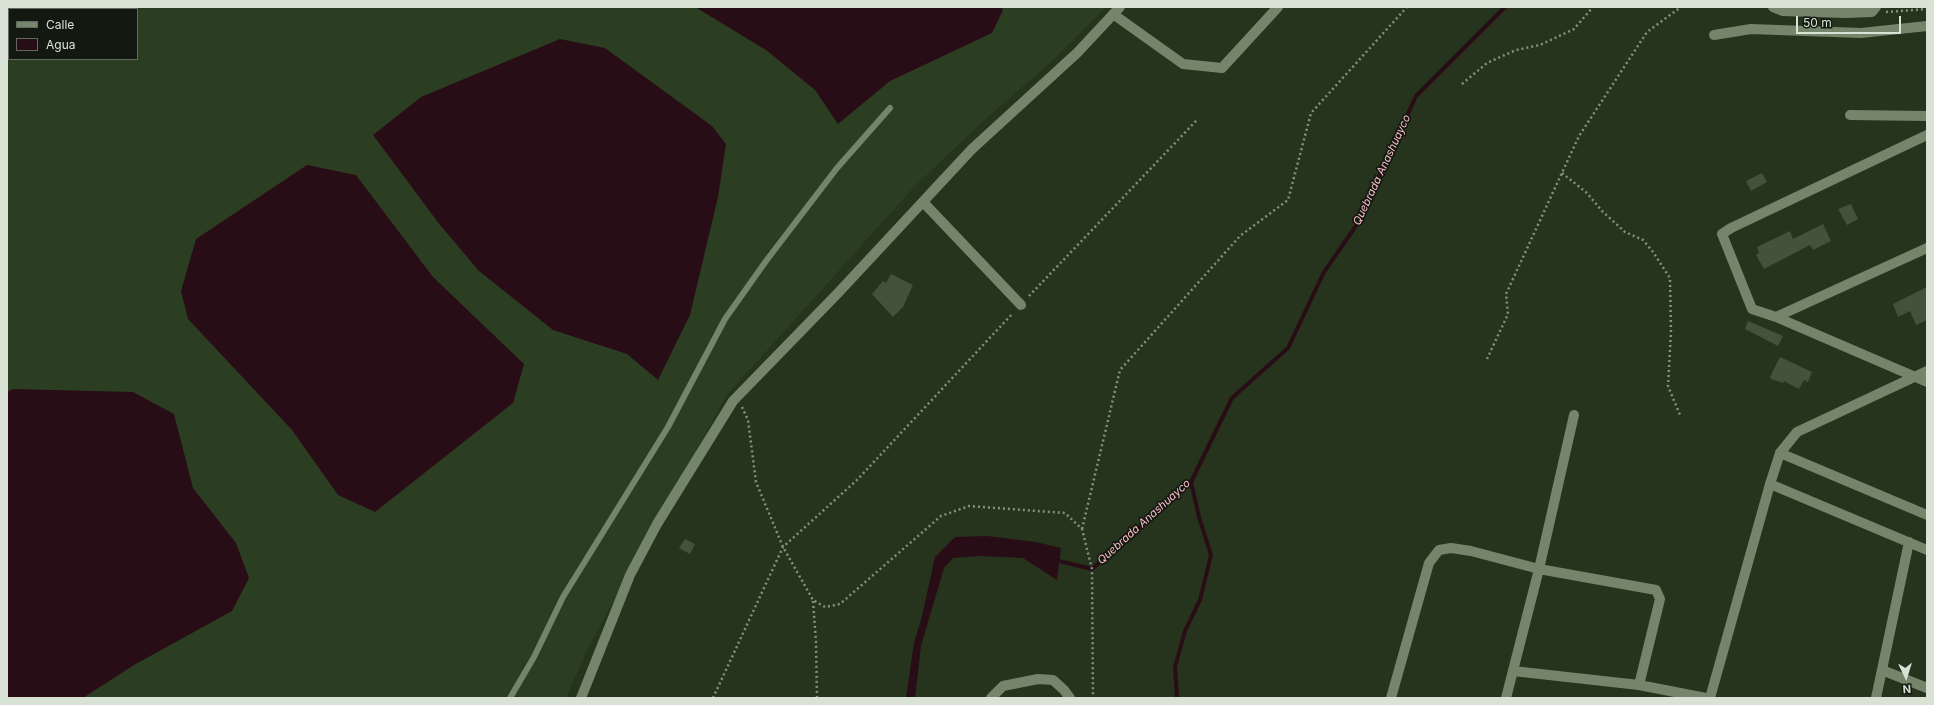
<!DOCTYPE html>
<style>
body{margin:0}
#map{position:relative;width:1934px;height:705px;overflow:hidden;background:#26341e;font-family:Inter,sans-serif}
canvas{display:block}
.frame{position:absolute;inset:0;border:8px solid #d9e3d5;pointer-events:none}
.legend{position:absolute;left:8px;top:8px;width:130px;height:52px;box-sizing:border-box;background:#131910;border:1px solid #626a5f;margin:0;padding:5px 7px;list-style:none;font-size:12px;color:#d9e3d5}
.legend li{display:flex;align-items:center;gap:8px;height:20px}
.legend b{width:20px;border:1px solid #626a5f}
.north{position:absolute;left:1886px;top:657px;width:40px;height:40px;-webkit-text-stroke:3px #131910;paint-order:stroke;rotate:176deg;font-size:11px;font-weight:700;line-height:16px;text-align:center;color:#d9e3d5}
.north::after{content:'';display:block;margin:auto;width:14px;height:18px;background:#d9e3d5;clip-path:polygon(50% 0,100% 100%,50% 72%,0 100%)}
.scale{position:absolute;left:1796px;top:16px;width:105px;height:18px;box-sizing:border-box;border:2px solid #d9e3d5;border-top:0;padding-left:5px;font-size:12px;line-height:14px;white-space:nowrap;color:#d9e3d5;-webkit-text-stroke:3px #131910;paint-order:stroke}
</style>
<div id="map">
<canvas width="1934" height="705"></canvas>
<div class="frame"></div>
<ul class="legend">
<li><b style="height:5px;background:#74856c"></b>Calle</li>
<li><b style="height:11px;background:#290d16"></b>Agua</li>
</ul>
<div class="north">N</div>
<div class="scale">50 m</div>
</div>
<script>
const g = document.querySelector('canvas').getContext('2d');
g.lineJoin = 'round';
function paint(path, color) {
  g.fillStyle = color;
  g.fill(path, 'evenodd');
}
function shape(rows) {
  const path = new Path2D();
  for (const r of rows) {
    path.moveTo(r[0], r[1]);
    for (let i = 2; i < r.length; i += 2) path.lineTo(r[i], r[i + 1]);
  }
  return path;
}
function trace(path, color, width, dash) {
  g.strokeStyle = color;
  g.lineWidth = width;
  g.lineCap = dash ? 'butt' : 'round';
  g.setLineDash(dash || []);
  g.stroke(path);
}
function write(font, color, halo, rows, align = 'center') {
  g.font = font + ' Inter,sans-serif';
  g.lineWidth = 3.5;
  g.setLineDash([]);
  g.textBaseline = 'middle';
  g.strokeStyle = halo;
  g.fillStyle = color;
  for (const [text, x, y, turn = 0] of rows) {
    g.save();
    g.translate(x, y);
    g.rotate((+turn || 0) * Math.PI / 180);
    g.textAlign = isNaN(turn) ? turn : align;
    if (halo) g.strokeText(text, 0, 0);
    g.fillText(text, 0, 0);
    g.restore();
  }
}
paint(shape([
 [7,7,1106,7,1052,61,981,123,913,188,727,395,590,644,566,698,7,698],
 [9,9,137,9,137,59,9,59]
]), '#2c3e22');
paint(shape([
 [695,7,1001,7,1003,10,992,33,890,81,838,124,815,90,766,50],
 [560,39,605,48,712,126,726,144,718,197,690,315,658,380,627,354,553,330,479,271,440,225,373,135,421,97],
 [307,165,356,175,433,277,524,364,513,403,375,512,338,495,292,430,188,319,181,291,196,239],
 [13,389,133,392,174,414,193,488,236,543,249,578,232,611,134,665,83,698,7,698,7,392],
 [987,536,1036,542,1061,548,1057,580,1023,558,980,556,953,558,944,568,921,646,915,698,906,698,914,643,922,616,935,557,955,537]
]), '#290d16');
trace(shape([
 [1055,560,1092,569,1191,482,1232,398,1288,348,1324,272,1360,220,1416,96,1505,7],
 [1177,698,1175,667,1185,631,1200,600,1211,555,1199,517,1191,482]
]), '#290d16', 4);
paint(shape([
 [1762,173,1767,182,1751,191,1746,181],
 [1851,204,1858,219,1847,225,1838,209],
 [1823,224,1831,241,1813,250,1810,245,1764,269,1756,255,1759,253,1757,247,1790,231,1793,239],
 [891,274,913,285,903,307,893,317,872,294,883,281,886,283],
 [1927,287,1927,320,1916,325,1910,311,1898,317,1893,304],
 [1748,321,1783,336,1778,346,1745,329],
 [1780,357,1812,372,1808,382,1804,380,1799,389,1784,381,1783,383,1771,379,1770,377],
 [685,539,695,544,690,554,679,548]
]), '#42523b');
trace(shape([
 [1886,12,1927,9],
 [1462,84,1487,63,1516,50,1540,45,1574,29,1593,7],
 [1562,173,1587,193,1602,211,1625,232,1643,240,1653,252,1670,278,1671,331,1668,386,1680,415],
 [1029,296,1197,120],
 [1487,359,1508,314,1506,294,1579,136,1647,32,1681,7],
 [742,407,748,420,756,482,783,547,813,600,825,607,840,604,941,516,969,506,1065,513,1082,529,1092,569,1093,698],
 [1082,529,1120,370,1240,236,1288,200,1311,113,1407,7],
 [813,601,816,642,817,698],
 [713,698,783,547,857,480,1013,313]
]), '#85917f', 2.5, [2, 3]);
trace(shape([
 [510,698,534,657,563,597,668,427,725,319,766,261,837,168,890,108]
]), '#74856c', 6);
trace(shape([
 [1773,7,1783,11,1846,13,1872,12,1876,7],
 [1113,14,1183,64,1222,68,1278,7],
 [1714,35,1751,29,1861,33,1927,26],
 [1850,115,1927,116],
 [1927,135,1731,228,1722,234,1752,309,1776,317,1927,382],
 [924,203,1021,305],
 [1776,317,1927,248],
 [1927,371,1797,432,1780,453,1770,484,1927,550],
 [1882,670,1927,688],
 [1513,671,1639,685,1706,698],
 [581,698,630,575,657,524,733,401,838,293,972,149,1077,53,1120,7],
 [1391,698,1429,563,1439,550,1451,548,1471,551,1539,569,1656,590,1660,599,1639,685],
 [1506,698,1539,569,1574,415],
 [1876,698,1909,542]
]), '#74856c', 10);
trace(shape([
 [1780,453,1927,515],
 [991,698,1003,686,1038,679,1053,680,1064,690,1070,698],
 [1710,698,1770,484]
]), '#74856c', 10);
write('italic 11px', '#fdbccd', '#131910', [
 ["Quebrada Anashuayco",1382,170,-65],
 ["Quebrada Anashuayco",1144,522,-42]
]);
</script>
